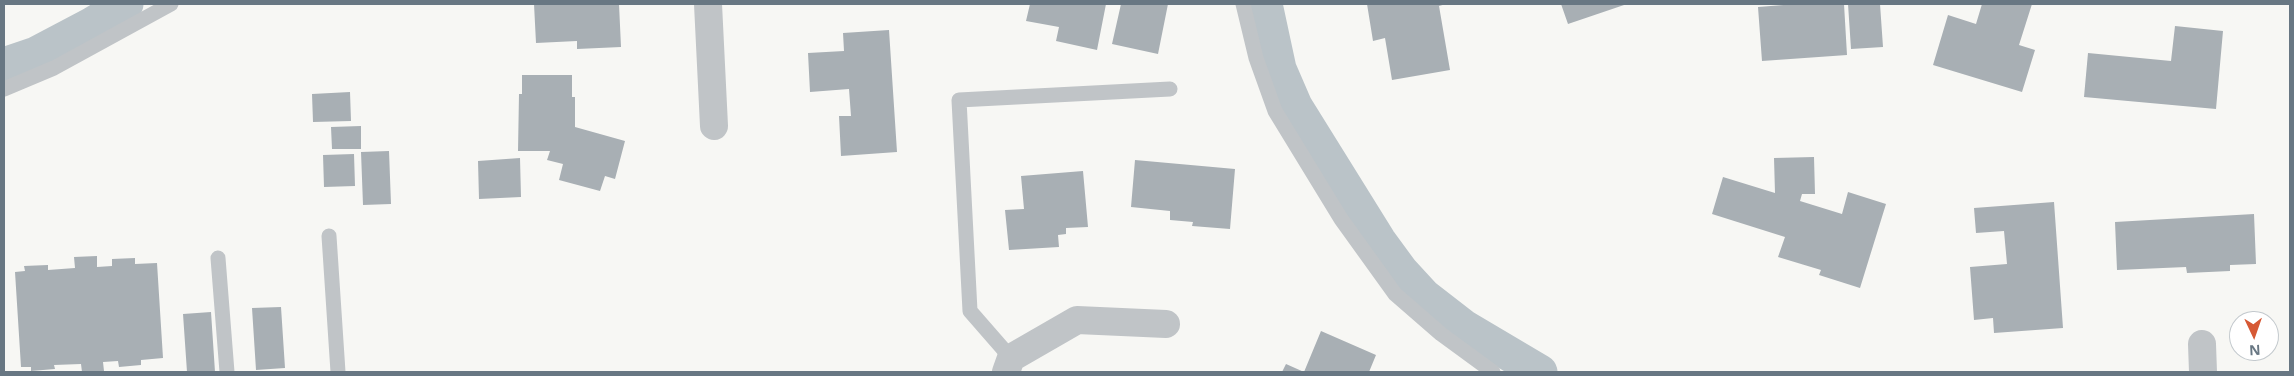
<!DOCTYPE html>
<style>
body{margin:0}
#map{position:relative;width:2294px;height:376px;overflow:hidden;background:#f7f7f4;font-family:"Open Sans",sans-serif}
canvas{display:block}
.frame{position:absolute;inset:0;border:5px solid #687783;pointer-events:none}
.north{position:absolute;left:2229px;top:311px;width:50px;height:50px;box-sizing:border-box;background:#fff;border:1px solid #c3c9cd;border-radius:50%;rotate:177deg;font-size:14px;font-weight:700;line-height:20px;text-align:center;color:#687783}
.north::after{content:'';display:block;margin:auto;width:18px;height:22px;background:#d65935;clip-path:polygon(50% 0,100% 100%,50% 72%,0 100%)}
</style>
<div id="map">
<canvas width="2294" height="376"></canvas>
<div class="frame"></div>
<div class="north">N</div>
</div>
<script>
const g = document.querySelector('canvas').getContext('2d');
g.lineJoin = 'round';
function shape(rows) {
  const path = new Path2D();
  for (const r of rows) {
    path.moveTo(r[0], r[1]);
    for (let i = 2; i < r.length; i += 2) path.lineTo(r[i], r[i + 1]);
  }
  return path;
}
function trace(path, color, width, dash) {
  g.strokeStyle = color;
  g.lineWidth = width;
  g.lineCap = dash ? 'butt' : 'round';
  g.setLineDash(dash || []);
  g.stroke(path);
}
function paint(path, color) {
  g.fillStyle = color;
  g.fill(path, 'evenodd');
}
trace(shape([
 [1265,4,1279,69,1295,106,1379,241,1401,271,1424,296,1464,327,1540,372],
 [4,65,36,54,91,25,126,4]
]), '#bac3c8', 35);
paint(shape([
 [534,4,619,4,621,47,577,49,577,41,536,43],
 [1030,4,1106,4,1097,50,1056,41,1059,27,1026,21],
 [1121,4,1168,4,1158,54,1112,44],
 [1367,4,1446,4,1439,6,1450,70,1392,80,1385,38,1373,41],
 [1561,4,1627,4,1568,24],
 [1796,4,1844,4,1847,55,1762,61,1758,7],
 [1848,4,1880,4,1883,47,1851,49],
 [1982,4,2032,4,2019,45,2035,50,2022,92,1933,65,1948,15,1976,24],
 [2175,26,2223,31,2216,109,2084,97,2088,53,2171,61],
 [889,30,897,152,841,156,839,116,851,116,849,89,810,92,808,53,844,51,843,33],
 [522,75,572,75,572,97,575,97,575,127,625,141,615,179,605,176,600,191,559,180,563,164,547,160,550,151,518,151,519,94,522,94],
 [350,92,351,121,313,122,312,94],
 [361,126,361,149,332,149,331,127],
 [389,151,391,204,363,205,361,152],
 [354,154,355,186,324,187,323,155],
 [1814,157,1815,194,1802,194,1800,201,1842,214,1848,192,1886,204,1860,288,1819,275,1821,270,1778,257,1785,237,1712,214,1723,177,1775,193,1774,158],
 [520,158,521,197,479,199,478,161],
 [1135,160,1235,169,1230,229,1192,226,1193,222,1170,220,1170,211,1131,207],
 [1083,171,1088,227,1066,228,1066,234,1058,235,1059,247,1009,250,1005,210,1024,209,1021,176],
 [2054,202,2063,328,1994,333,1993,318,1974,320,1970,267,2007,264,2004,231,1976,233,1974,208],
 [2254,214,2256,264,2230,265,2230,271,2187,273,2186,267,2117,270,2115,222],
 [97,256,97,267,112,266,112,259,135,258,135,264,157,263,163,358,141,360,141,365,119,367,118,361,103,362,104,371,82,372,81,364,54,365,55,369,31,371,31,367,21,367,15,272,25,271,24,266,48,265,48,270,75,268,74,257],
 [281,307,285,368,256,370,252,308],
 [211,312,215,372,187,372,183,314],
 [1321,331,1376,355,1369,372,1282,372,1286,364,1304,372]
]), '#a8afb4');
trace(shape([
 [1243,4,1256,58,1275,111,1341,219,1395,294,1441,334,1493,372],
 [4,89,54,68,171,4],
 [329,236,338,372],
 [218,258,227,372],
 [1011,358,970,311,959,100,1170,89]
]), '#c0c4c7', 15);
trace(shape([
 [708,4,714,126],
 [2202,344,2203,372],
 [1006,372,1011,358,1077,320,1166,324]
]), '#c0c4c7', 28);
</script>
